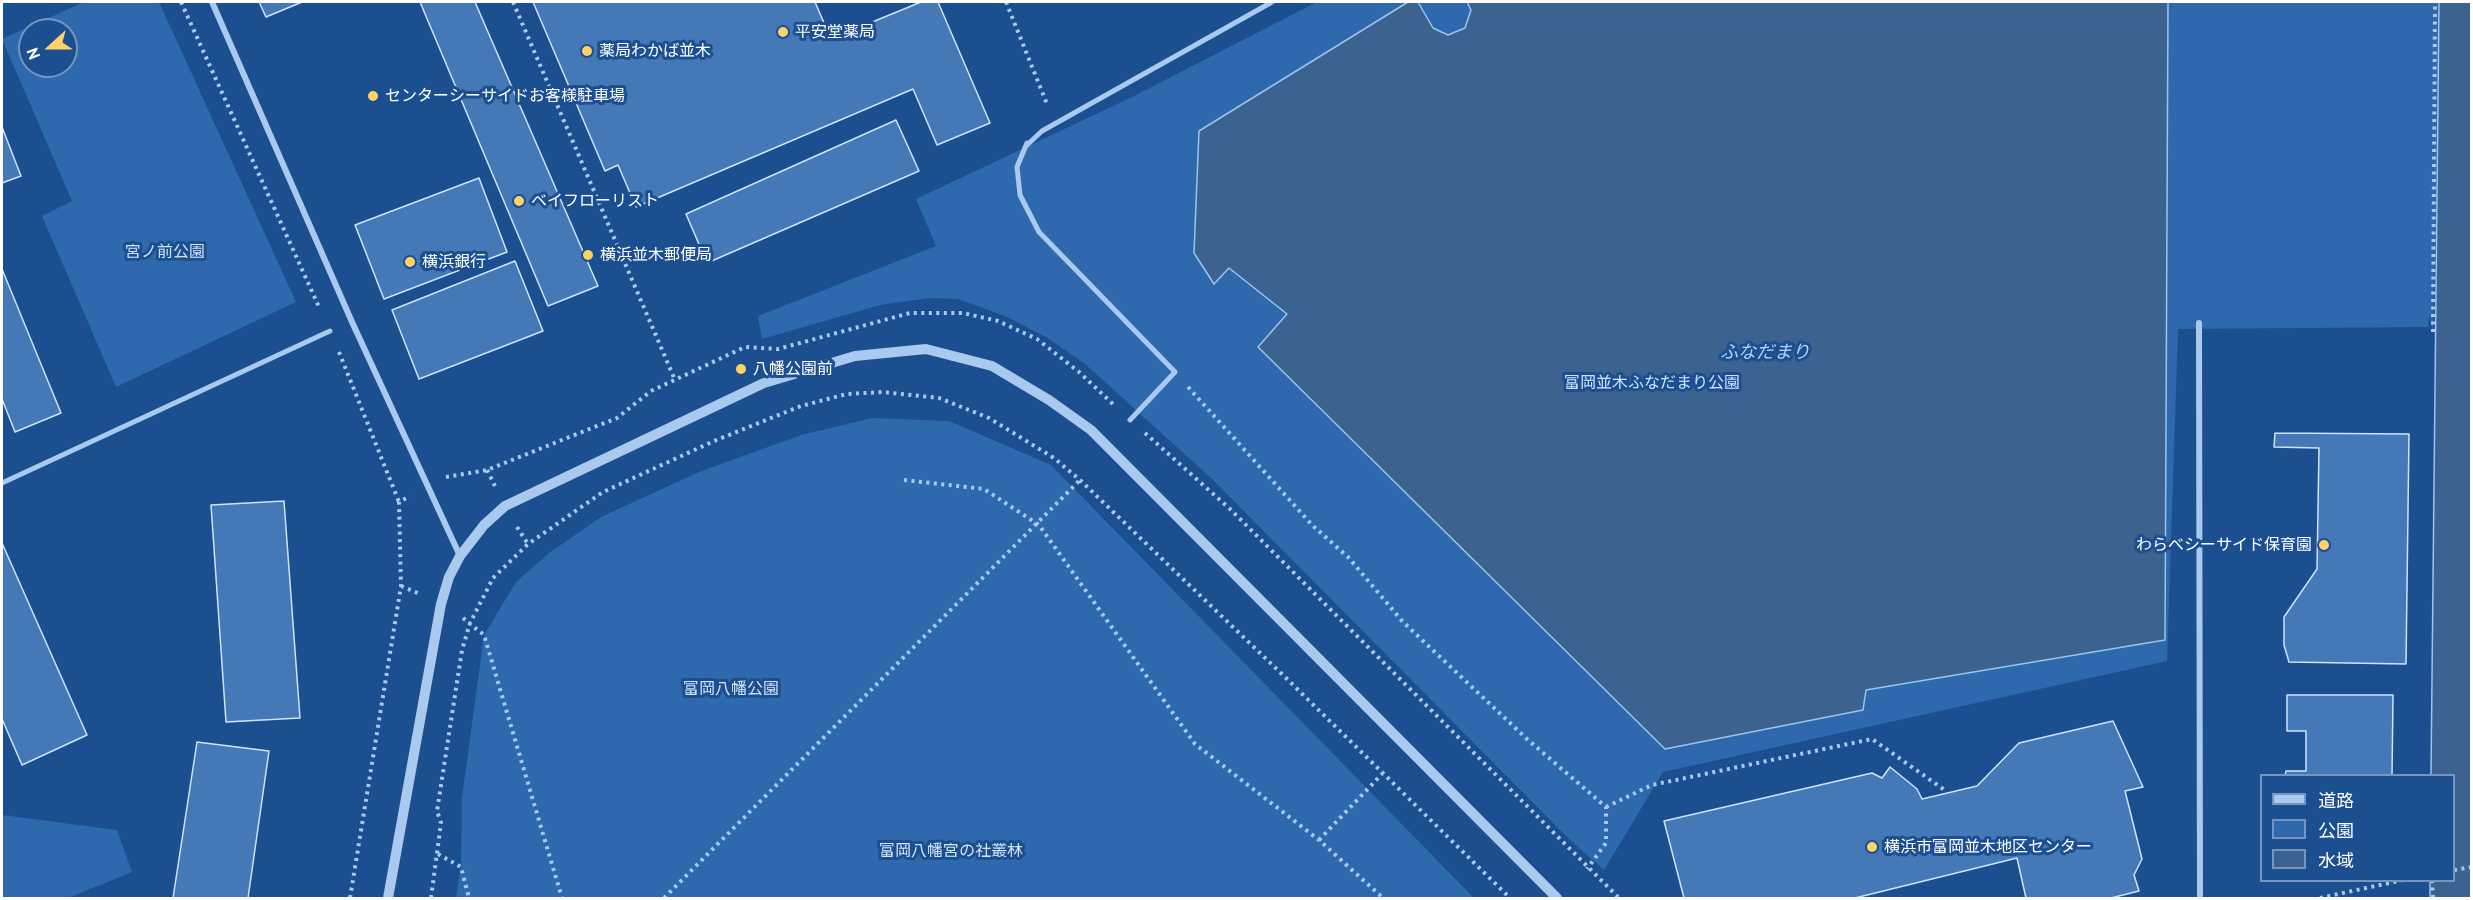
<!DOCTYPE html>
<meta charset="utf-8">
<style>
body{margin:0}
#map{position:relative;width:2473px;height:900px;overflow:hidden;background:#1b4f8f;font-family:"PT Sans","Noto Sans JP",sans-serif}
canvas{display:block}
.frame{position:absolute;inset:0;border:3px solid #fff;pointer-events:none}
.legend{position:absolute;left:2260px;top:774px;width:195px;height:108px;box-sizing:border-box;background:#1b4f8f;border:2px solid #7695bc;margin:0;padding:8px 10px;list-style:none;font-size:18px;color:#fff}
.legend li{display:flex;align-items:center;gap:12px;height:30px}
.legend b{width:30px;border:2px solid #7695bc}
.north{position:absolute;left:18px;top:18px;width:60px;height:60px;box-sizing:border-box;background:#1b4f8f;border:2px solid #7695bc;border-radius:50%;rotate:249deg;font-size:16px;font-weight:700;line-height:24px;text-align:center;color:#fff}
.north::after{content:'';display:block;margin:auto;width:21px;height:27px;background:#ffd166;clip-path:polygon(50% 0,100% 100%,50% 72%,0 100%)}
</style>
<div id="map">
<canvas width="2473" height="900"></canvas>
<div class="frame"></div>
<ul class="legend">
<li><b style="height:8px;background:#a9c9ee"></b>道路</li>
<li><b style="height:16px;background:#2e69ad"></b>公園</li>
<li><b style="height:16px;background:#3c6290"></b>水域</li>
</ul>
<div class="north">N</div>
</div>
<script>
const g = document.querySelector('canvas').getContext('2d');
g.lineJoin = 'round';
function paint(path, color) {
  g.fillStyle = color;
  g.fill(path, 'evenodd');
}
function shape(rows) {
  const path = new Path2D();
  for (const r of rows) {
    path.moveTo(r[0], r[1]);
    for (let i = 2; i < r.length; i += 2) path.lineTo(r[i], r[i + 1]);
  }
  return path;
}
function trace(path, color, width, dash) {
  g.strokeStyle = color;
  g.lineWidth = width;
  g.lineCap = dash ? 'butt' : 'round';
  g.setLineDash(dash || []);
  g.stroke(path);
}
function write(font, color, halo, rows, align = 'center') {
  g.font = font + ' "PT Sans","Noto Sans JP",sans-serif';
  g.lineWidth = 6;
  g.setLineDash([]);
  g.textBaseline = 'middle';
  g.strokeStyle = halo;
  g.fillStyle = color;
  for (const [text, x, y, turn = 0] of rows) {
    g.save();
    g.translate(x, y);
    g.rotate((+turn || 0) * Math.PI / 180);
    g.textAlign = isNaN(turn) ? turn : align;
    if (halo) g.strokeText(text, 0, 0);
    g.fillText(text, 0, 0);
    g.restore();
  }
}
paint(shape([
 [84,2,159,2,296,302,116,387,42,216,72,201,2,39],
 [30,30,66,30,66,66,30,66],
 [1317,2,2441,2,2433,332,2429,315,2428,327,2178,329,2167,661,1663,772,1604,870,1569,839,1211,478,1084,363,1046,337,1005,316,958,299,930,298,880,305,762,339,758,316,936,246,916,199,1130,98],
 [872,418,949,421,1051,465,1474,898,456,898,461,867,462,798,484,635,516,582,549,553,601,517,699,472,801,435],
 [2,815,117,830,132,872,68,898,2,898]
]), '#2e69ad');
const water = shape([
 [1408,2,1418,2,1433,28,1448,35,1465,28,1471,10,1467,2,2168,2,2165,640,1866,690,1863,710,1665,749,1258,347,1287,314,1229,268,1214,284,1194,253,1199,131,1408,2],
 [2439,2,2472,2,2471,898,2430,898,2430,881,2454,880,2454,776,2431,775,2439,2]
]);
paint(water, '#3c6290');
trace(water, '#9cc4f0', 1.5);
const building = shape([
 [259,2,302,2,266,17,259,2],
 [420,2,475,2,598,286,548,306,420,2],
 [533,2,815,2,831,39,921,2,938,2,990,123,937,145,913,89,636,207,618,165,605,171,533,2],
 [896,120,919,171,707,263,686,214,896,120],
 [2,127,21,176,2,183,2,127],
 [479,178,507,252,384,299,355,225,479,178],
 [515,261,543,331,419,379,392,310,515,261],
 [2,269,61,413,15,432,2,399,2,269],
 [2275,433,2409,434,2406,664,2289,662,2284,645,2284,617,2317,569,2319,448,2274,447,2275,433],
 [284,501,300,718,226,722,211,505,284,501],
 [2,543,87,735,22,765,2,719,2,543],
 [2287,695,2393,695,2392,776,2285,776,2286,771,2306,771,2306,731,2287,731,2287,695],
 [2113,721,2143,787,2125,791,2142,859,2134,875,2139,891,2111,898,2026,898,2017,858,1855,898,1684,898,1664,821,1872,773,1882,778,1890,767,1917,789,1922,799,1977,786,2019,743,2113,721],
 [197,742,269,751,248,898,173,898,197,742]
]);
paint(building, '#4478b7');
trace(building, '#cfe3fa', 1.5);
trace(shape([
 [181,2,319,307],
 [513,2,675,380],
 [1006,2,1047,104],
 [2433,332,2435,2],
 [339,352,399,502],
 [1188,387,1313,526,1348,557,1403,622,1527,739,1606,807,1606,843,1587,869],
 [1145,433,1229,508,1619,898],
 [487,470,495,486],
 [446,477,487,470,617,418,651,391,745,347,778,349,910,313,963,313,998,321,1037,339,1079,372,1115,406],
 [904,480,984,489,1039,525,1195,744,1319,840,1383,898],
 [517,527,528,544],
 [401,586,420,594],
 [463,618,484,635,562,898],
 [1606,807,1652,785,1872,739,1946,791],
 [1319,840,1382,774],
 [438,854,461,867,469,898],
 [2454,870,2472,867],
 [2432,880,2433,898],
 [350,898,401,586,399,502,410,496],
 [431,898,441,823,437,811,462,650,470,623,493,578,528,544,603,492,714,441,801,406,847,394,883,392,939,398,989,418,1054,458,1080,480,1286,678,1510,898],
 [664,898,1080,480],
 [2320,898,2403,880]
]), '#a9c9ee', 4, [3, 4.5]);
trace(shape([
 [1027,143,1017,167,1020,195,1039,232,1175,372,1130,420],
 [1026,146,1042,131,1272,2],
 [2,483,330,331]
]), '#a9c9ee', 5);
trace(shape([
 [212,2,352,322,460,556],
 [2199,323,2200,898]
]), '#a9c9ee', 6);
trace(shape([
 [388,898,441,604,449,577,460,556,484,525,505,506,764,383,855,356,926,349,992,366,1049,400,1091,430,1557,898]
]), '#a9c9ee', 10);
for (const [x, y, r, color] of [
 [783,32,6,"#ffd166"],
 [587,51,6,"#ffd166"],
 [373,96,6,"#ffd166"],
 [519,201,6,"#ffd166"],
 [588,255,6,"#ffd166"],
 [410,262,6,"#ffd166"],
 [741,369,6,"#ffd166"],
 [2324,545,6,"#ffd166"],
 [1872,847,6,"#ffd166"]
]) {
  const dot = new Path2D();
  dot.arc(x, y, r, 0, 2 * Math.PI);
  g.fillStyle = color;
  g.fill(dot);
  trace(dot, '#1b4f8f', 2);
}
write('16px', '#fff', '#1b4f8f', [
 ["平安堂薬局",795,32],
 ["薬局わかば並木",599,51],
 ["センターシーサイドお客様駐車場",385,96],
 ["ベイフローリスト",531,201],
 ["横浜並木郵便局",600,255],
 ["横浜銀行",422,262],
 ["八幡公園前",753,369],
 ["わらべシーサイド保育園",2312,545,"right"],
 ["横浜市富岡並木地区センター",1884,847]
], 'left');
write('16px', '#cfe3fa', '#1b4f8f', [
 ["宮ノ前公園",165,252],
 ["富岡並木ふなだまり公園",1652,383],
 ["富岡八幡公園",731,689],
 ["富岡八幡宮の社叢林",951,851]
]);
write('italic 18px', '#b5d3f5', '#1b4f8f', [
 ["ふなだまり",1765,353]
]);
</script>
